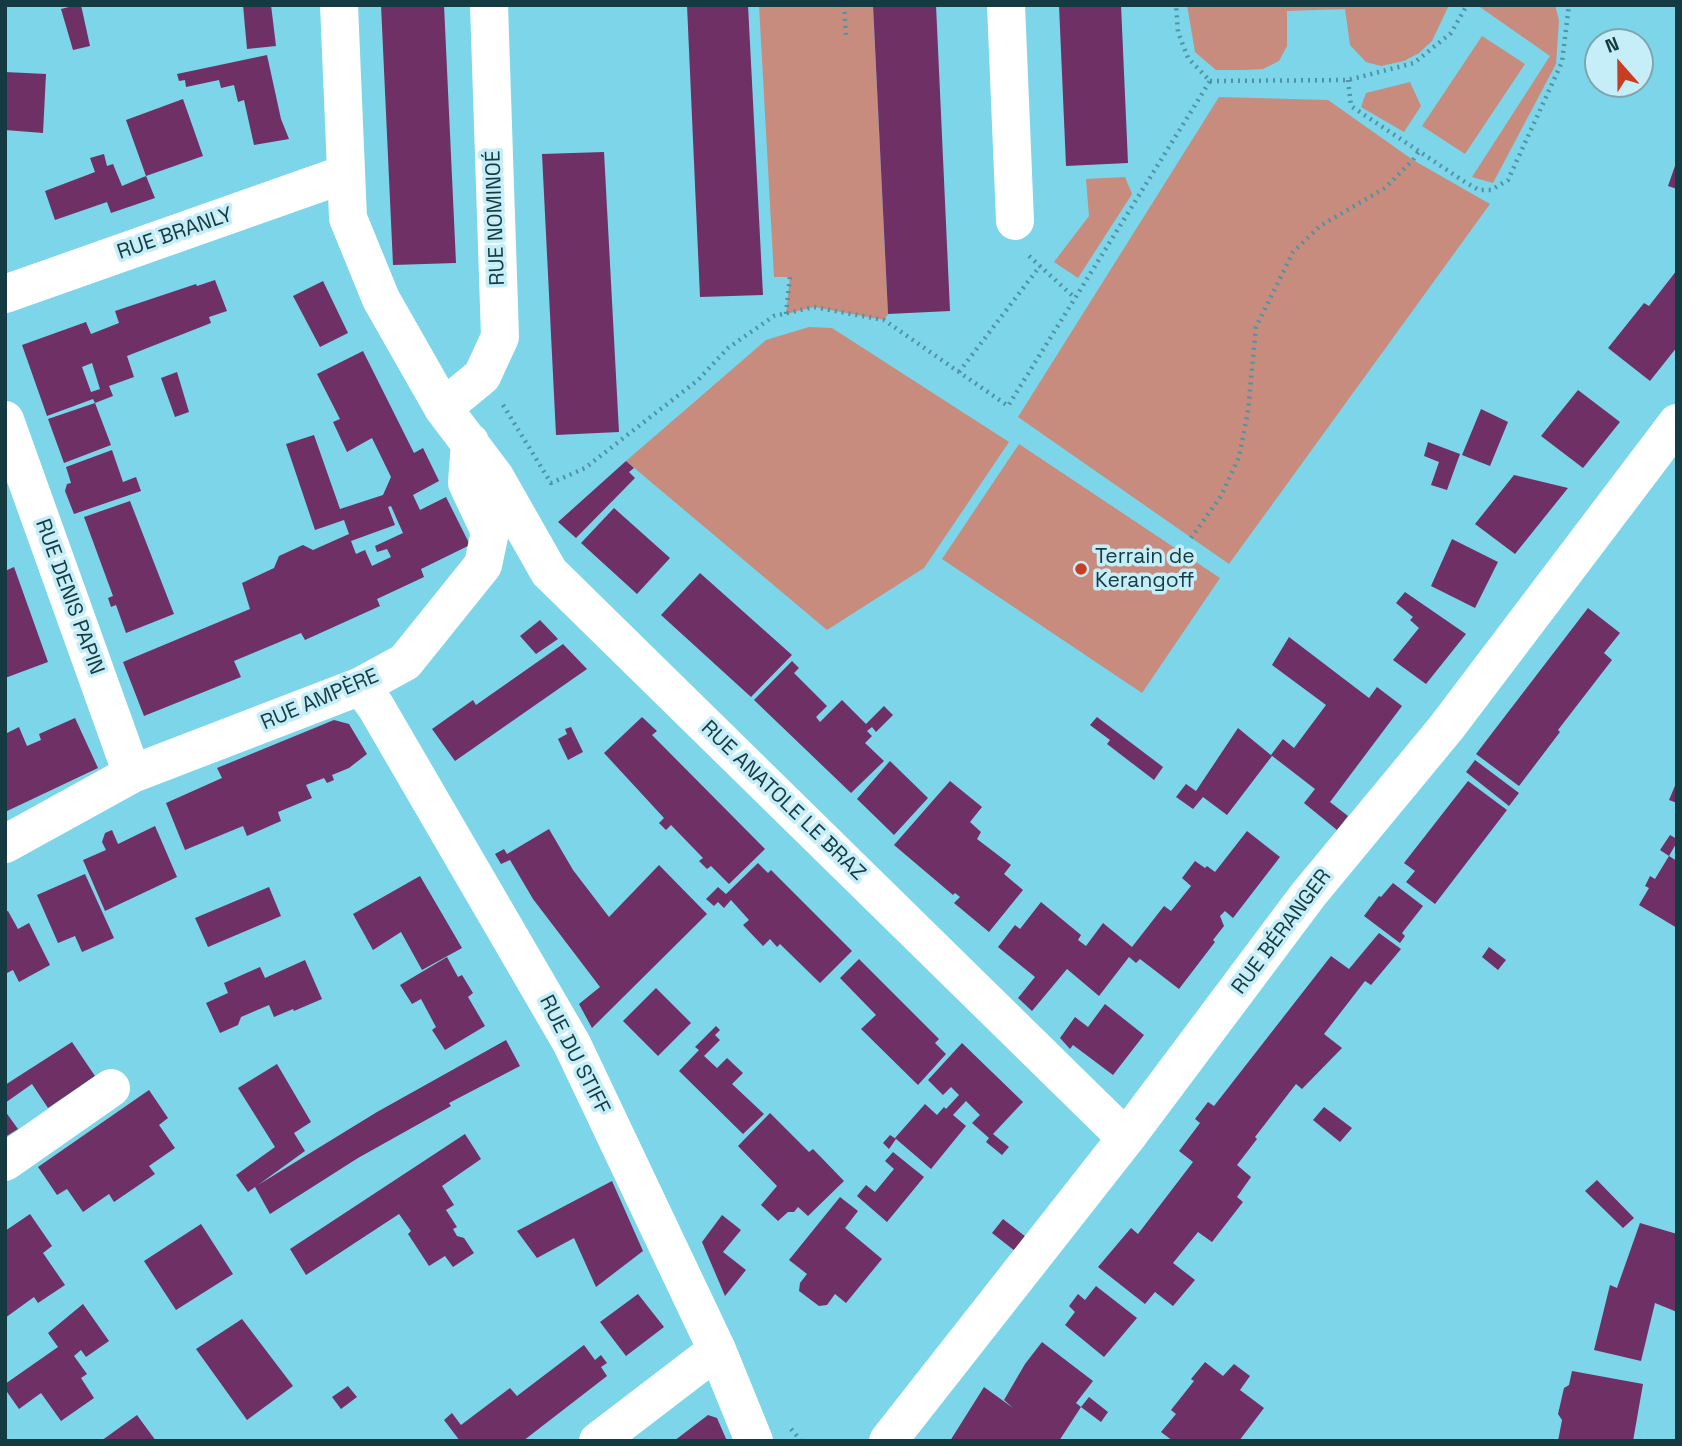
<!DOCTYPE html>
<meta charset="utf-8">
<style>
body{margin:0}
#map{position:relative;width:1682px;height:1446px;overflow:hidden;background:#7cd5e8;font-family:"Space Grotesk",sans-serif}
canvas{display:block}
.frame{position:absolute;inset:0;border:7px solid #153b42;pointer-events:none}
.north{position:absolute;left:1584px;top:28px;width:70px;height:70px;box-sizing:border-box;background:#c5eef8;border:2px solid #7fa6af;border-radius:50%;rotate:339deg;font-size:19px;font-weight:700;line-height:28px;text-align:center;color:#153b42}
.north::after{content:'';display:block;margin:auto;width:24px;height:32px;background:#c83e22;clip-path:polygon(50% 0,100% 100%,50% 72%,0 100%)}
</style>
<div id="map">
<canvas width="1682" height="1446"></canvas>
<div class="frame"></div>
<div class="north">N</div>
</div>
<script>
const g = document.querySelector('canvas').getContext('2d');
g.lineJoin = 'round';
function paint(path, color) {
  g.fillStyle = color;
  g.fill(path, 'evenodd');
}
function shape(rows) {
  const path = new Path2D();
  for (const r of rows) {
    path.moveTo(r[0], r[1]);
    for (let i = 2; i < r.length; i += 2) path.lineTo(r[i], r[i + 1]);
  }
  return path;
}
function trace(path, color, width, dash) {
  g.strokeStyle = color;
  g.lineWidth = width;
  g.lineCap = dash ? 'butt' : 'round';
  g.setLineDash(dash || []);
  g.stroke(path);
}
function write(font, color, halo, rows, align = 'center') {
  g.font = font + ' "Space Grotesk",sans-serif';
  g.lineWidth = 7;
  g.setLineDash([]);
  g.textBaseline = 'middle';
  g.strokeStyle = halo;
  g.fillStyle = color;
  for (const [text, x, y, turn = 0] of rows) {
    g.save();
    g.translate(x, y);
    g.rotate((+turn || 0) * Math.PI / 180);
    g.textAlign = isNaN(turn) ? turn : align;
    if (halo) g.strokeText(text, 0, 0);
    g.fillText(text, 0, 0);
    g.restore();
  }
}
paint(shape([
 [759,5,873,5,888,314,884,320,814,307,786,314,790,277,774,277],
 [1187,5,1449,5,1432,41,1419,53,1404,61,1381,66,1366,62,1350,45,1345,9,1287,11,1287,46,1279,61,1263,69,1244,70,1216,70,1195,52],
 [1477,5,1555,5,1559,20,1556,64,1493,183,1472,177,1550,56],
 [1482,36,1525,64,1465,154,1422,126],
 [1410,82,1421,106,1404,132,1361,107,1366,93],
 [1219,97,1328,100,1413,160,1490,204,1229,564,1018,417],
 [1125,177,1132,194,1078,278,1054,262,1089,216,1086,179],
 [809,327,832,328,1009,442,924,568,827,630,626,461,766,340],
 [1019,444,1220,578,1142,693,942,559]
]), '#c78c7e');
paint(shape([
 [77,5,81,5,90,46,73,50,61,9],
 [243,5,271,5,276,46,247,49],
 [381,5,444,5,456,263,393,265],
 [687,5,748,5,763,295,700,297],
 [873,5,936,5,950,311,888,314],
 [1059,5,1121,5,1128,163,1066,166],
 [267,55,281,119,289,139,254,145,244,100,238,102,234,85,221,88,219,80,186,87,185,80,179,81,177,74],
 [5,72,46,74,43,133,5,130],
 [183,99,203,156,146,176,126,120],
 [604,152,619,432,556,435,542,154],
 [104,154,107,166,113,164,122,186,146,176,155,198,111,213,107,202,55,220,45,191,95,172,90,158],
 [1676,163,1677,163,1677,189,1668,186],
 [1677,270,1677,347,1650,381,1608,348,1644,303,1649,306],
 [215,280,227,311,209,317,211,323,127,356,134,377,109,386,113,396,95,403,93,399,47,416,22,345,86,322,91,334,119,323,115,311,196,284,197,286],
 [92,363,100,389,91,392,82,367],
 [323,281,348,333,320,347,293,296],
 [363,351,414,453,423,448,439,481,413,495,420,510,446,497,470,545,421,569,424,577,377,599,380,606,305,640,301,633,234,661,241,677,144,716,123,662,250,609,242,583,274,568,279,556,303,545,313,550,349,534,344,520,315,530,286,444,314,435,340,509,383,495,391,477,372,438,347,452,333,422,340,419,317,374],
 [391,506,403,533,375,546,377,552,387,549,391,557,372,566,365,550,356,554,351,541,395,525,388,507],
 [177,372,189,412,175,417,161,378],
 [1578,390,1620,422,1583,468,1541,436],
 [95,403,111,445,64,463,48,419],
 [1481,409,1508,422,1490,466,1462,455],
 [1428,442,1460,454,1447,490,1431,485,1439,462,1424,456],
 [112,450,123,482,136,477,141,491,74,514,65,491,67,484,71,483,66,467],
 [626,461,634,468,629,472,635,478,576,538,558,522],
 [1514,475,1568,488,1515,554,1475,524],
 [130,501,174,614,126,633,116,605,111,607,108,598,113,596,84,517],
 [614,508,670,558,637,594,581,543],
 [1452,539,1498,562,1475,608,1431,586],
 [14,567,48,662,5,678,5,571],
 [700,573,792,655,751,697,661,615],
 [1405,592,1466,634,1426,684,1393,660,1419,628,1410,620,1413,617,1396,603],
 [1588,608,1620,633,1604,653,1612,660,1558,730,1560,732,1519,786,1476,754],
 [540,620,558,639,536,654,520,636],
 [1289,637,1369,698,1377,687,1402,706,1330,802,1348,816,1337,830,1304,803,1315,789,1271,755,1283,739,1294,748,1326,705,1272,665],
 [563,644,587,669,455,761,432,729,473,700,476,705],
 [792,661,799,668,794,673,827,706,816,717,820,722,842,700,866,724,884,706,893,715,876,732,872,727,867,731,872,736,865,743,884,761,851,793,754,700],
 [642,717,657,731,652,735,765,849,729,884,711,866,707,869,699,861,703,858,671,825,666,830,659,823,664,818,604,753],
 [1097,717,1163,767,1154,780,1107,744,1110,740,1090,725],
 [75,718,98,768,5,812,5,734,19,727,27,746,41,740,39,734],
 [334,720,349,724,367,754,349,768,332,775,334,780,327,783,324,778,306,785,312,798,278,812,281,821,247,836,243,826,185,850,166,803,222,778,217,768],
 [571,727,583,752,568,760,558,739,567,734,565,729],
 [1238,728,1272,756,1227,815,1203,797,1193,809,1176,797,1186,784,1196,791],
 [1475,760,1519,793,1509,806,1466,772],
 [890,761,928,798,894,835,857,799],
 [950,781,982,807,970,822,981,832,977,839,1011,865,1004,874,1023,890,989,932,954,903,960,897,955,893,953,895,894,845],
 [1468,781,1507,810,1435,904,1406,882,1415,871,1404,863],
 [1677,781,1677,803,1669,800],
 [155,826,177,877,105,911,83,860,106,850,102,842,105,833,112,830,118,844],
 [549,829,573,870,609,917,659,865,707,914,592,1028,579,1004,600,987,533,899,510,860,501,864,495,854,504,849,507,854],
 [1247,831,1280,857,1233,918,1225,911,1220,916,1224,926,1213,940,1215,942,1179,989,1140,959,1136,963,1129,957,1099,996,1067,969,1032,1011,1018,998,1035,977,998,947,1015,925,1020,929,1041,902,1081,935,1078,940,1086,946,1103,923,1132,947,1164,906,1171,911,1191,886,1182,878,1195,861,1205,868,1207,866,1215,872],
 [1670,835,1677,839,1677,842,1669,856,1660,850],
 [1669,856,1677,861,1677,928,1639,905,1649,888,1645,886,1650,876,1655,879],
 [758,863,768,873,771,870,852,951,820,983,780,944,777,947,770,939,763,946,743,925,749,920,731,900,724,908,718,902,714,906,706,899,718,887,726,894],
 [85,874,114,938,82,952,75,936,58,943,37,895],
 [420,876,462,948,422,970,401,932,373,950,353,914],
 [1393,883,1423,906,1402,933,1405,936,1400,943,1364,916,1379,896,1381,897],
 [269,887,281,916,208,947,195,918],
 [8,911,18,929,29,923,50,965,19,982,13,970,5,974,5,912],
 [1379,933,1401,949,1371,985,1365,981,1324,1034,1342,1048,1302,1089,1296,1084,1255,1137,1257,1139,1237,1165,1251,1177,1237,1197,1243,1202,1212,1242,1198,1232,1173,1263,1195,1280,1173,1306,1155,1292,1145,1304,1098,1267,1131,1228,1138,1234,1193,1162,1179,1151,1200,1123,1195,1119,1208,1102,1214,1106,1331,956,1349,969],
 [1489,947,1506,960,1498,970,1482,957],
 [447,957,458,977,462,975,473,993,468,997,485,1026,445,1050,432,1030,436,1027,421,999,412,1004,400,985],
 [859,959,939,1039,935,1043,946,1054,918,1085,861,1029,876,1015,840,978],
 [305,960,322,999,294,1011,293,1009,274,1017,269,1005,241,1017,238,1025,220,1033,206,1003,228,993,224,983,260,967,265,978],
 [656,988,691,1023,658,1056,623,1021],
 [1105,1004,1144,1035,1113,1075,1073,1045,1070,1049,1060,1038,1075,1017,1088,1027],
 [716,1026,720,1030,715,1035,720,1040,704,1056,717,1068,727,1058,743,1073,732,1084,764,1114,743,1134,679,1071,699,1050,695,1047],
 [506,1040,520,1066,449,1103,451,1106,358,1158,270,1214,255,1187,248,1192,236,1175,275,1147,238,1088,277,1064,311,1122,294,1133,305,1151,258,1185,377,1112],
 [72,1042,95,1076,48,1108,32,1084,5,1103,5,1085],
 [962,1043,1023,1102,993,1134,1009,1147,1002,1155,986,1142,989,1138,972,1123,980,1115,966,1101,953,1115,966,1126,931,1169,895,1138,925,1104,937,1115,944,1107,946,1109,959,1095,951,1087,943,1095,928,1080],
 [149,1090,168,1118,159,1125,175,1148,149,1166,155,1174,114,1202,109,1194,83,1212,67,1189,57,1195,38,1167],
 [1324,1107,1352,1128,1340,1142,1313,1120],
 [5,1111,18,1129,5,1137],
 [770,1113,809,1152,813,1149,844,1181,808,1216,798,1207,794,1212,788,1212,778,1221,761,1205,777,1186,738,1146],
 [465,1134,481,1159,442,1186,454,1205,446,1210,457,1227,453,1229,457,1236,464,1238,474,1253,453,1267,445,1256,429,1266,408,1234,411,1231,399,1214,306,1275,290,1249],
 [890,1135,896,1139,889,1149,883,1143],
 [893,1152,924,1177,887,1222,857,1196,866,1185,875,1192,894,1169,885,1161],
 [1597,1180,1634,1218,1623,1228,1585,1191],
 [612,1181,643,1251,596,1287,574,1238,537,1258,517,1231],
 [840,1197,858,1211,845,1228,882,1259,846,1303,835,1294,827,1305,819,1306,799,1291,800,1283,807,1274,789,1260],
 [30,1214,52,1246,43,1253,65,1285,38,1303,34,1297,5,1318,5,1231],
 [722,1215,741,1230,723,1252,746,1270,725,1296,702,1242],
 [1003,1219,1026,1237,1015,1251,992,1233],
 [1640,1223,1677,1234,1677,1312,1655,1303,1641,1361,1594,1350,1610,1285,1617,1288],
 [201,1224,233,1274,176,1310,144,1261],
 [1096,1286,1137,1318,1104,1357,1065,1325,1075,1312,1069,1306,1078,1294,1085,1300],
 [638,1294,664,1327,626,1356,600,1322],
 [83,1304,109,1341,86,1357,81,1350,74,1356,87,1374,81,1378,94,1398,61,1421,41,1393,19,1409,5,1389,5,1384,58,1347,48,1333],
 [242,1319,293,1386,247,1420,196,1349],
 [1042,1342,1093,1381,1076,1403,1081,1407,1059,1441,950,1441,984,1387,1013,1408,1004,1400,1025,1364],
 [584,1345,595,1360,601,1355,607,1363,601,1367,607,1376,523,1441,460,1441,444,1420,452,1413,461,1425,510,1388,517,1396],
 [1205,1362,1223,1376,1234,1364,1250,1376,1240,1390,1264,1408,1239,1441,1173,1441,1161,1432,1176,1414,1171,1410,1194,1381,1191,1379],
 [1572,1371,1643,1384,1633,1441,1558,1441,1562,1420,1558,1414,1564,1388,1569,1385],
 [348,1386,357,1397,341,1409,332,1397],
 [1089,1397,1108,1412,1101,1422,1081,1407],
 [137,1415,156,1441,101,1441],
 [708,1415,717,1418,727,1441,674,1441]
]), '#6f3066');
trace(shape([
 [844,5,846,36],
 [1348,80,1351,106,1465,182,1479,190,1491,190,1508,180,1562,62,1569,5],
 [1210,81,1348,80,1414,63,1451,33,1467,5],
 [1029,256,1075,298],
 [786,314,790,276],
 [959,372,1040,266],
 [503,405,551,483,585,468,698,380,728,348,774,316,814,307,884,320,1008,406,1210,81,1188,58,1178,32,1176,5],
 [1191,538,1221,496,1239,457,1248,411,1256,327,1293,252,1320,226,1385,188,1413,160,1419,151],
 [791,1429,801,1441]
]), '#5093a1', 4.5, [2, 5]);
trace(shape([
 [339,5,348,218,381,299,443,408,495,477,549,572,1126,1138],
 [1006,5,1015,221],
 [5,294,345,174],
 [443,408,482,376,500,337,489,5],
 [5,420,132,774],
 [361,686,376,707,572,1044,717,1350,754,1441],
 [5,844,132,774,361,686,405,662,483,565,490,532,467,483,470,442],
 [5,1162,111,1088],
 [598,1441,717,1350],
 [888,1441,1126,1138,1308,895,1446,728,1677,423]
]), '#fff', 38);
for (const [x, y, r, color] of [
 [1081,569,7,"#c83e22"]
]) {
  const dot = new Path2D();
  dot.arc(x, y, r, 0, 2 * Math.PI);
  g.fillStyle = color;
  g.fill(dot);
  trace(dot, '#c5eef8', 2.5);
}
write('21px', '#153b42', '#c5eef8', [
 ["RUE NOMINOÉ",496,218,-92],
 ["RUE BRANLY",175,234,-19],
 ["RUE DENIS PAPIN",69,597,70],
 ["RUE AMPÈRE",320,700,-23],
 ["RUE ANATOLE LE BRAZ",783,801,44],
 ["RUE BÉRANGER",1282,932,-53],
 ["RUE DU STIFF",574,1055,63]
]);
write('21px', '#153b42', '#c5eef8', [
 ["Terrain de",1095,557],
 ["Kerangoff",1095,581]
], 'left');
</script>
